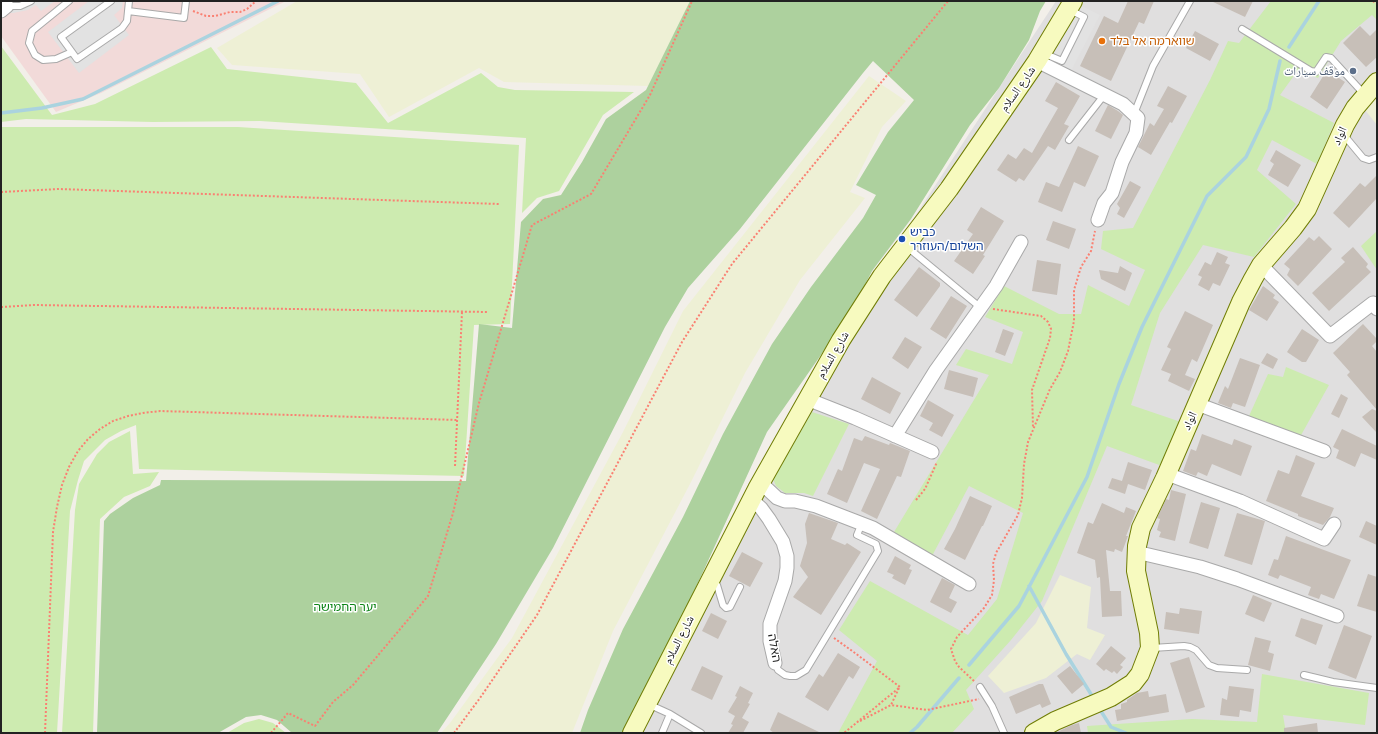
<!DOCTYPE html>
<meta charset="utf-8">
<style>
body{margin:0}
#map{position:relative;width:1378px;height:734px;overflow:hidden;background:#f2efe9;font-family:Figtree,sans-serif}
canvas{display:block}
.frame{position:absolute;inset:0;border:2px solid #222;pointer-events:none}
</style>
<div id="map">
<canvas width="1378" height="734"></canvas>
<div class="frame"></div>
</div>
<script>
const g = document.querySelector('canvas').getContext('2d');
g.lineJoin = 'round';
function paint(path, color) {
  g.fillStyle = color;
  g.fill(path, 'evenodd');
}
function shape(rows) {
  const path = new Path2D();
  for (const r of rows) {
    path.moveTo(r[0], r[1]);
    for (let i = 2; i < r.length; i += 2) path.lineTo(r[i], r[i + 1]);
  }
  return path;
}
function trace(path, color, width, dash) {
  g.strokeStyle = color;
  g.lineWidth = width;
  g.lineCap = dash ? 'butt' : 'round';
  g.setLineDash(dash || []);
  g.stroke(path);
}
function write(font, color, halo, rows, align = 'center') {
  g.font = font + ' Figtree,"Noto Naskh Arabic","Noto Sans Hebrew",sans-serif';
  g.lineWidth = 3;
  g.setLineDash([]);
  g.textBaseline = 'middle';
  g.strokeStyle = halo;
  g.fillStyle = color;
  for (const [text, x, y, turn = 0] of rows) {
    g.save();
    g.translate(x, y);
    g.rotate((+turn || 0) * Math.PI / 180);
    g.textAlign = isNaN(turn) ? turn : align;
    if (halo) g.strokeText(text, 0, 0);
    g.fillText(text, 0, 0);
    g.restore();
  }
}
paint(shape([
 [1056,1,1377,1,1377,733,628,733,738,506,800,392]
]), '#e0dfdf');
paint(shape([
 [1,1,286,1,101,93,56,112,1,36]
]), '#f2dad9');
paint(shape([
 [297,1,691,1,648,86,504,82,479,68,389,117,360,74,232,65,217,48],
 [869,76,906,101,882,127,850,192,865,198,800,280,745,373,691,482,613,631,572,733,441,733,450,723,512,638,623,432,683,311],
 [1377,95,1377,125,1365,110],
 [1060,575,1091,587,1087,628,1105,635,1090,660,1077,654,1046,678,1004,693,988,676,1036,623]
]), '#eef0d5');
paint(shape([
 [1271,1,1377,1,1377,20,1372,15,1341,41,1318,78,1298,70,1280,95,1334,123,1317,164,1272,140,1257,170,1296,204,1254,257,1203,245,1160,313,1131,405,1181,422,1162,466,1107,446,1042,601,1011,640,966,690,974,709,952,733,838,733,877,661,839,630,870,581,968,635,997,599,1023,513,969,486,932,556,894,532,989,375,956,365,966,349,1012,364,1023,332,985,317,1004,286,1059,314,1081,314,1088,285,1129,306,1145,270,1101,249,1103,231,1133,228,1210,80,1228,41,1239,43],
 [1,46,52,115,95,104,211,47,227,69,356,83,388,123,481,73,498,87,515,90,634,92,603,115,559,191,537,198,522,213,526,138,260,121,153,122,26,119,1,122],
 [1,127,238,127,519,145,510,324,474,325,464,476,139,469,136,425,121,431,105,440,84,461,78,480,70,511,57,733,1,733],
 [1377,231,1377,270,1361,246],
 [1286,367,1329,385,1300,437,1249,416,1268,374,1283,377],
 [812,412,849,424,813,496,804,493,785,493,776,486,773,479],
 [130,431,133,474,159,472,150,486,124,497,100,519,93,733,62,733,75,510,79,484,97,454,109,442],
 [1262,674,1369,693,1365,725,1283,715,1286,733,1088,733,1087,726,1192,719,1257,722],
 [259,719,273,723,286,733,227,733,244,723]
]), '#cdebb0');
paint(shape([
 [690,1,1046,1,1040,11,1029,40,999,88,970,125,911,219,872,271,851,312,767,432,654,679,622,733,580,733,588,710,623,629,683,517,723,434,772,344,811,287,863,218,876,195,856,185,888,132,914,100,873,61,863,73,740,229,688,288,665,327,553,548,496,644,437,733,292,733,277,720,261,715,246,717,218,733,97,733,104,521,110,514,133,498,160,485,161,480,466,481,479,324,512,328,521,222,543,199,561,195,582,162,606,119,646,90]
]), '#add19e');
paint(shape([
 [3,1,55,1,41,11,36,5,28,10,13,13,3,12],
 [89,1,123,1,122,8,114,15,129,35,79,73,48,32],
 [1080,5,1100,15,1071,71,1050,60]
]), '#e2e2e2');
trace(shape([
 [1289,47,1319,1],
 [1,113,42,108,83,99,278,1],
 [1029,586,1066,654,1094,699],
 [969,665,1019,606,1087,477,1119,384,1142,327,1207,196,1246,157,1269,109,1280,61],
 [1099,708,1111,727,1126,733],
 [910,733,917,727,959,678]
]), '#aad3df', 3.5);
paint(shape([
 [1128,1,1154,1,1144,24,1139,22,1111,81,1080,66,1104,16,1118,23],
 [1211,1,1253,1,1245,17],
 [1360,26,1370,36,1377,29,1377,57,1366,67,1343,43],
 [1195,31,1219,44,1210,61,1186,48],
 [1327,70,1345,82,1327,109,1310,97],
 [1056,82,1080,96,1064,124,1069,126,1055,150,1048,146,1024,181,1019,178,1016,182,997,170,1008,154,1016,159,1024,148,1032,153,1058,108,1045,101],
 [1168,86,1187,96,1172,123,1170,122,1151,155,1138,147,1150,123,1154,126,1164,109,1157,106],
 [1108,105,1118,111,1123,115,1111,139,1095,131],
 [1078,146,1099,156,1085,187,1074,182,1062,212,1038,202,1046,182,1059,187],
 [1276,150,1301,165,1288,187,1268,175,1274,164,1270,161],
 [1377,175,1377,198,1349,228,1333,213,1360,183,1365,187],
 [1130,181,1141,187,1124,218,1117,214,1120,208,1117,204],
 [981,207,1004,221,983,255,985,256,973,274,954,261,973,234,967,230],
 [1053,221,1076,229,1069,249,1046,240],
 [1319,236,1332,249,1298,286,1287,275,1290,269,1284,264,1309,237,1314,241],
 [1353,247,1368,264,1366,267,1371,272,1329,311,1312,293,1345,262,1341,258],
 [1217,252,1228,257,1225,263,1230,265,1220,286,1213,283,1209,291,1198,285,1202,277,1198,275,1205,262,1211,265],
 [1037,260,1061,264,1057,295,1032,291],
 [1120,266,1132,273,1125,291,1101,279,1099,270,1118,273],
 [919,267,940,283,940,286,917,317,894,300],
 [1263,286,1275,295,1273,298,1279,302,1267,321,1249,310],
 [951,296,967,306,946,339,930,329],
 [1185,311,1213,325,1197,362,1192,359,1185,375,1195,379,1189,391,1168,381,1171,374,1161,370,1171,349,1167,347],
 [1363,324,1377,339,1377,341,1372,346,1377,352,1377,410,1347,375,1350,372,1333,353],
 [1003,329,1014,333,1005,356,995,352],
 [1302,329,1319,340,1306,362,1302,362,1287,352],
 [905,337,922,347,908,369,892,358],
 [1267,353,1278,359,1273,369,1261,363],
 [1240,358,1260,365,1245,407,1233,403,1231,408,1218,403,1225,386,1228,389],
 [949,370,978,378,973,397,944,389],
 [872,377,901,393,890,414,861,399],
 [1341,394,1348,398,1339,418,1331,414],
 [928,400,954,415,942,437,929,430,933,423,920,416],
 [1372,409,1377,411,1377,433,1362,417],
 [1342,429,1377,446,1377,460,1361,453,1355,467,1336,458,1339,450,1333,447],
 [1202,434,1232,445,1234,439,1252,446,1241,476,1212,464,1207,476,1198,472,1196,476,1183,471,1191,449,1196,451],
 [865,436,889,445,890,443,910,451,901,477,897,476,877,519,861,511,880,469,864,463,847,503,827,494,838,469,842,471,854,438,862,441],
 [1296,455,1315,463,1301,496,1334,508,1330,517,1323,525,1298,516,1298,514,1266,501,1278,470,1289,474],
 [1128,462,1152,470,1145,490,1128,484,1125,494,1108,488,1112,478,1122,481],
 [1171,490,1186,494,1175,541,1159,537,1161,532,1157,530,1160,519,1157,518,1166,499,1169,500],
 [970,496,992,506,983,526,982,526,965,560,944,549,955,529],
 [1201,502,1220,508,1208,549,1189,543],
 [1102,503,1124,513,1126,507,1136,511,1126,536,1128,536,1122,552,1115,549,1114,552,1106,550,1110,591,1121,591,1122,616,1102,617,1100,577,1097,578,1095,560,1077,553,1088,522,1093,524],
 [809,513,838,523,831,539,845,545,847,543,861,552,821,615,793,597,808,577,800,566,807,543,805,524],
 [1237,513,1265,521,1252,565,1224,556],
 [1366,521,1377,526,1377,545,1359,537],
 [1286,536,1351,560,1334,599,1321,594,1319,599,1308,595,1311,587,1280,575,1278,579,1268,575,1274,559,1278,560],
 [742,552,763,563,750,587,729,576],
 [895,556,911,565,909,569,912,570,905,585,892,578,894,575,887,572],
 [1368,574,1377,577,1377,612,1357,606],
 [942,578,955,585,949,598,957,602,951,613,930,602],
 [1253,595,1272,603,1264,622,1245,614],
 [1180,608,1202,611,1199,634,1164,629,1166,612,1179,614],
 [711,613,727,621,718,639,702,631],
 [1301,618,1323,625,1316,645,1295,636],
 [1344,625,1372,636,1356,679,1328,668],
 [1255,637,1271,641,1268,652,1274,654,1270,671,1248,665],
 [1111,646,1126,658,1120,665,1123,667,1117,674,1114,671,1112,673,1106,669,1104,671,1096,664],
 [838,653,860,667,853,679,849,676,828,711,805,697,819,674,823,677],
 [1189,657,1205,707,1186,713,1170,663],
 [702,666,723,676,712,700,691,690],
 [1070,666,1084,684,1072,694,1057,676],
 [1039,684,1043,684,1051,704,1042,708,1040,704,1016,714,1009,697],
 [740,686,753,693,748,703,750,704,742,718,749,722,743,733,728,733,733,725,731,724,735,716,728,712,737,697,735,696],
 [1229,686,1254,689,1251,712,1240,710,1239,717,1220,715,1222,698,1227,700],
 [1148,691,1149,697,1166,694,1169,712,1117,721,1115,710,1121,709,1121,704,1127,702,1127,700,1137,693],
 [778,712,821,733,774,733,770,730],
 [1079,723,1081,733,1055,733,1072,725],
 [1317,723,1318,733,1284,733,1284,728]
]), '#c7bfb8');
const lane = shape([
 [69,1,32,31,29,43,35,55,43,60,56,59,72,52],
 [111,1,61,37,77,59,122,28,127,21,129,1],
 [7,6,20,6,31,1],
 [128,11,184,18,186,1],
 [1242,29,1311,71,1316,72,1326,57,1331,58,1364,94],
 [1043,53,1062,61,1084,17,1070,10],
 [1134,114,1153,66,1190,1],
 [1343,134,1363,158,1369,160,1377,157],
 [1069,140,1105,94],
 [907,247,981,308],
 [713,581,717,585,723,605,726,608,730,607,740,587],
 [1152,648,1184,646,1190,647,1196,650,1209,665,1217,668,1247,670],
 [775,663,778,670,785,675,790,676,796,676,806,670,878,551,876,544,857,535,862,523],
 [1304,675,1333,682,1377,688],
 [980,687,992,706,1004,733],
 [648,704,670,714,701,733],
 [662,733,670,714]
]);
const street = shape([
 [1,11,7,6],
 [1037,61,1123,104,1138,118,1136,133,1122,162,1112,193,1104,203,1098,220],
 [1261,265,1330,336,1373,303,1377,309],
 [807,399,855,418,932,452],
 [1197,404,1324,451],
 [895,436,936,370,996,286,1021,242],
 [1167,474,1240,501,1324,539,1334,524],
 [761,483,777,498,785,501,795,501,816,506,873,528,969,584],
 [752,500,761,508,769,519,783,542,787,556,787,568,785,581,770,624,770,641,775,663],
 [1136,552,1200,567,1237,579,1337,616]
]);
const secondary = shape([
 [632,733,757,489,841,340,882,276,949,189,1037,61,1073,1],
 [1034,733,1055,721,1111,697,1133,683,1140,674,1150,648,1149,633,1136,571,1137,546,1141,528,1165,478,1241,302,1253,279,1261,265,1293,228,1307,209,1345,125,1355,108,1377,82]
]);
trace(lane, '#a9a9a9', 8);
trace(street, '#a9a9a9', 15);
trace(secondary, '#707d05', 20);
trace(shape([
 [1373,1,1375,3,1377,1],
 [193,11,206,16,215,16,230,12,240,12,247,9,256,1],
 [1,192,59,189,499,204],
 [1,307,34,305,488,312],
 [993,309,1041,316,1048,322,1051,329,1050,338,1032,390,1033,428],
 [455,466,462,312],
 [916,500,925,489,937,462],
 [834,638,855,653,900,687,844,733],
 [974,681,959,667,955,661,951,649,957,637,984,608,992,595,994,580,993,564,996,553,1018,515,1022,498,1024,464,1028,442,1050,389,1060,372,1068,351,1074,321,1074,290,1081,267,1091,251,1095,231],
 [899,688,891,705,927,710,979,699],
 [860,721,891,705],
 [45,733,53,532,57,507,62,485,69,467,78,451,88,439,100,429,113,421,128,416,143,413,160,411,458,420],
 [271,733,288,713,315,726,333,702,353,685,428,596,453,513,479,403,532,225,591,194,650,95,692,1],
 [454,733,480,698,537,615,682,342,732,264,948,1]
]), '#fa8072', 2, [2, 2]);
trace(lane, '#fff', 6);
trace(street, '#fff', 13);
trace(secondary, '#f7fabf', 18);
for (const [x, y, r, color] of [
 [1102,41,4,"#e8710a"],
 [1353,71,4,"#5c6f8a"],
 [902,239,4,"#1a4fb4"]
]) {
  const dot = new Path2D();
  dot.arc(x, y, r, 0, 2 * Math.PI);
  g.fillStyle = color;
  g.fill(dot);
  trace(dot, '#fff', 1.5);
}
write('12px', '#c56008', '#fff', [
 ["שווארמה אל בלד",1110,41]
], 'left');
write('12px', '#4e5e75', '#fff', [
 ["موقف سيارات",1345,71]
], 'right');
write('12px', '#222', '#fff', [
 ["شارع السلام",1018,89,-55],
 ["الواد",1340,136,-66],
 ["شارع السلام",833,355,-60],
 ["الواد",1190,421,-66],
 ["شارع السلام",679,640,-63],
 ["האלה",774,648,80]
]);
write('12px', '#164399', '#fff', [
 ["כביש",910,232],
 ["השלום/העוזרר",910,246]
], 'left');
write('12px', '#0c8416', '#fff', [
 ["יער החמישה",345,607]
]);
</script>
